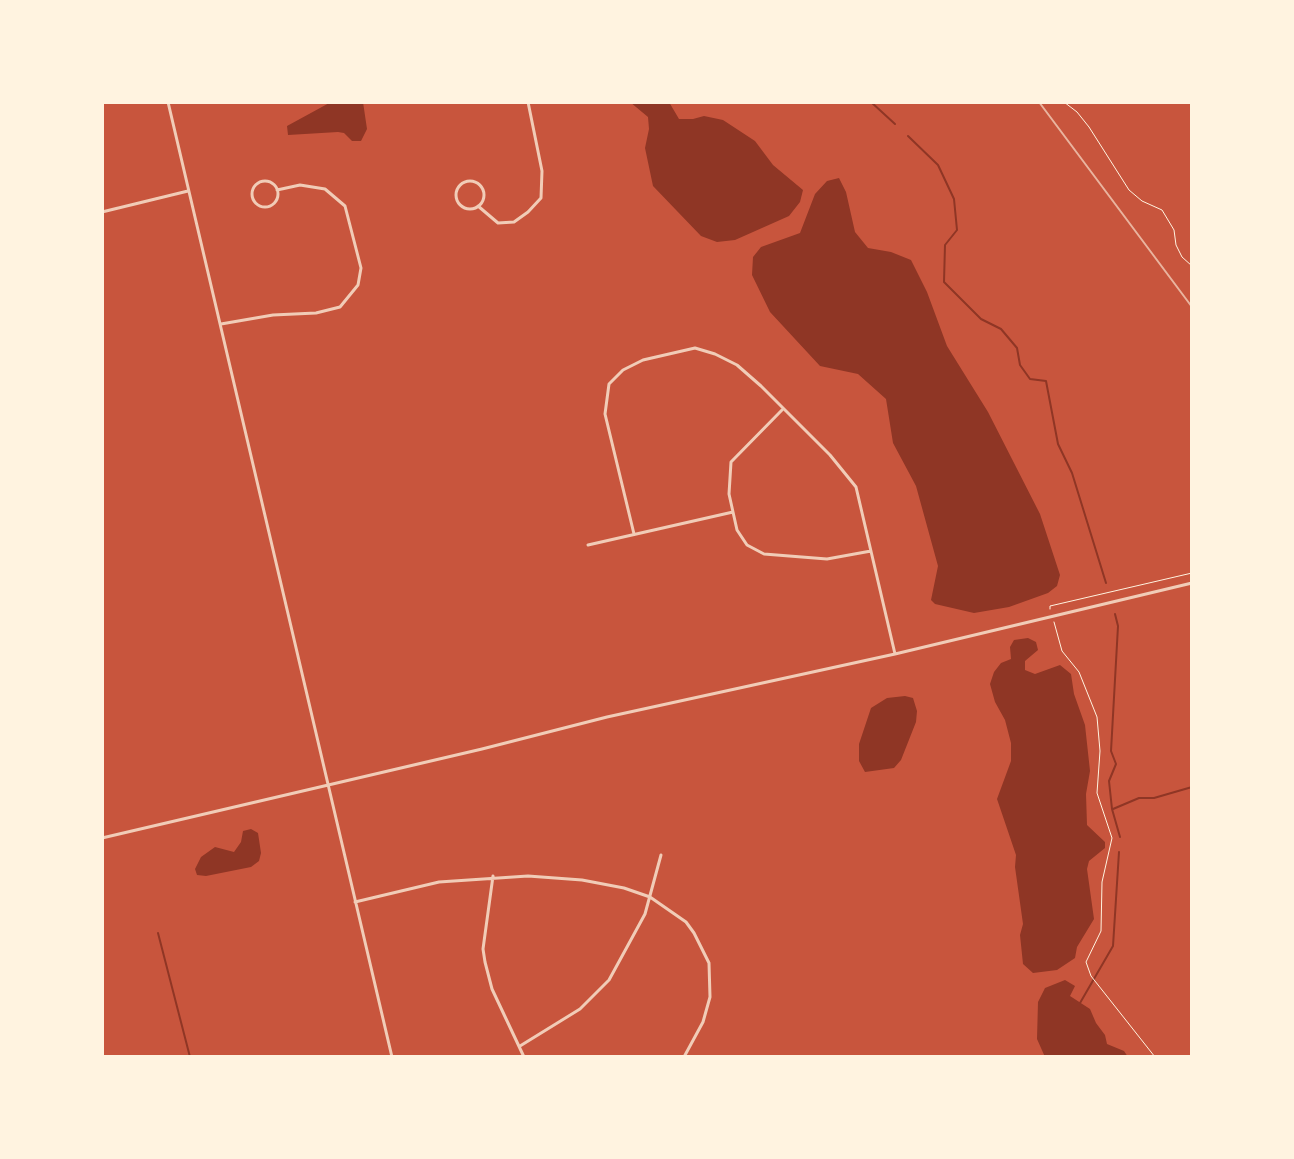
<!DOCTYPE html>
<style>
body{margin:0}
#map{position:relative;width:1294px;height:1159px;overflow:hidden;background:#c8553d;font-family:"PT Sans Narrow",sans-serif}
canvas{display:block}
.frame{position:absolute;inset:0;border:104px solid #fff3e0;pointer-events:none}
</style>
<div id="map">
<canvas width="1294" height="1159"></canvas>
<div class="frame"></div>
</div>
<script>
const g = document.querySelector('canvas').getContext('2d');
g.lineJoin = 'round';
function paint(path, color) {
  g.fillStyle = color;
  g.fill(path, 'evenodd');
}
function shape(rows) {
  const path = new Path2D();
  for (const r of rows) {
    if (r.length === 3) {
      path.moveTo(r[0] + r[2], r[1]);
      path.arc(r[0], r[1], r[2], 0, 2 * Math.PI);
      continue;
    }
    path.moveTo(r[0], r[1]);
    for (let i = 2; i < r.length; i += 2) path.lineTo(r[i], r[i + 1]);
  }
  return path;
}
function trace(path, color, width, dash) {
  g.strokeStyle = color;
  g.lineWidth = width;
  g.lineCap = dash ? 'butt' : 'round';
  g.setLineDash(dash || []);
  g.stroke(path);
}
paint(shape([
 [331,102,363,102,367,129,361,141,352,141,344,133,338,132,288,135,287,126],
 [630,102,669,102,679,119,693,119,704,116,723,120,755,141,773,165,803,190,800,202,789,216,735,240,717,242,701,236,653,186,645,148,649,129,648,117],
 [839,178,846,192,855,232,868,248,891,252,911,260,927,292,947,346,988,412,1040,514,1060,575,1057,586,1048,593,1009,607,974,613,935,604,931,600,938,566,916,486,893,443,886,399,858,374,820,366,770,312,752,275,753,257,761,247,800,233,815,194,827,181],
 [1028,638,1036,642,1038,650,1025,661,1025,670,1035,674,1060,665,1071,674,1074,694,1085,725,1090,771,1086,794,1087,825,1105,842,1105,848,1089,861,1087,869,1094,919,1077,947,1075,958,1057,970,1033,973,1023,964,1020,935,1023,924,1015,867,1016,855,997,799,1011,761,1011,743,1005,720,995,702,990,684,994,672,1001,663,1011,659,1010,647,1014,640],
 [905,696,913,698,917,711,916,722,901,760,894,768,865,772,859,761,859,744,871,708,887,698],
 [251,829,258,833,261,853,259,861,251,867,206,876,197,875,195,869,201,857,215,847,234,852,241,842,243,831],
 [1065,980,1075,986,1070,996,1090,1009,1096,1023,1105,1035,1107,1044,1124,1051,1128,1057,1045,1057,1037,1039,1038,1002,1045,988]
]), '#8f3625');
trace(shape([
 [871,102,895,124],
 [908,136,938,165,954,199,957,230,945,245,944,282,981,319,1001,329,1017,348,1020,365,1030,379,1046,381,1058,444,1072,473,1106,583],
 [1115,614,1118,626,1111,751,1116,764,1109,781,1112,809,1120,837],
 [1113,809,1139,798,1154,798,1192,787],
 [158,933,190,1057],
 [1080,1003,1113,946,1119,852]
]), '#8f3625', 2);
trace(shape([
 [1064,102,1077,112,1089,127,1129,190,1142,201,1162,210,1174,230,1176,245,1182,257,1192,266],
 [1050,609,1050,606,1192,573],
 [1054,622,1062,651,1079,672,1097,717,1100,751,1097,793,1112,838,1102,882,1101,931,1086,962,1091,976,1155,1057]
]), '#fff3e0', 1);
trace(shape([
 [168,102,392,1057],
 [265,194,13],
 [470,195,14],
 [478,206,498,223,514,222,528,212,541,198,542,171,528,102],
 [102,212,188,191],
 [221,324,273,315,316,313,340,307,358,285,361,268,345,206,325,189,300,185,277,190],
 [782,410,731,462,729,494,737,530,747,545,764,554,827,559,871,551],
 [634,534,605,414,609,384,623,370,643,360,695,348,715,354,737,365,761,386,830,455,856,487,895,654],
 [588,545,733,512],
 [102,838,482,749,607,717,895,654,1192,583],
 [493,876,483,949,485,962,492,989,524,1057],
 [355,902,439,882,528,876,582,880,624,888,650,897,686,922,694,933,709,963,710,997,703,1022,684,1057],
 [520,1046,580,1009,609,980,645,914,661,855]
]), '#f1ccb7', 3);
trace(shape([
 [1039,102,1192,307]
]), '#e9b49f', 2);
</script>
